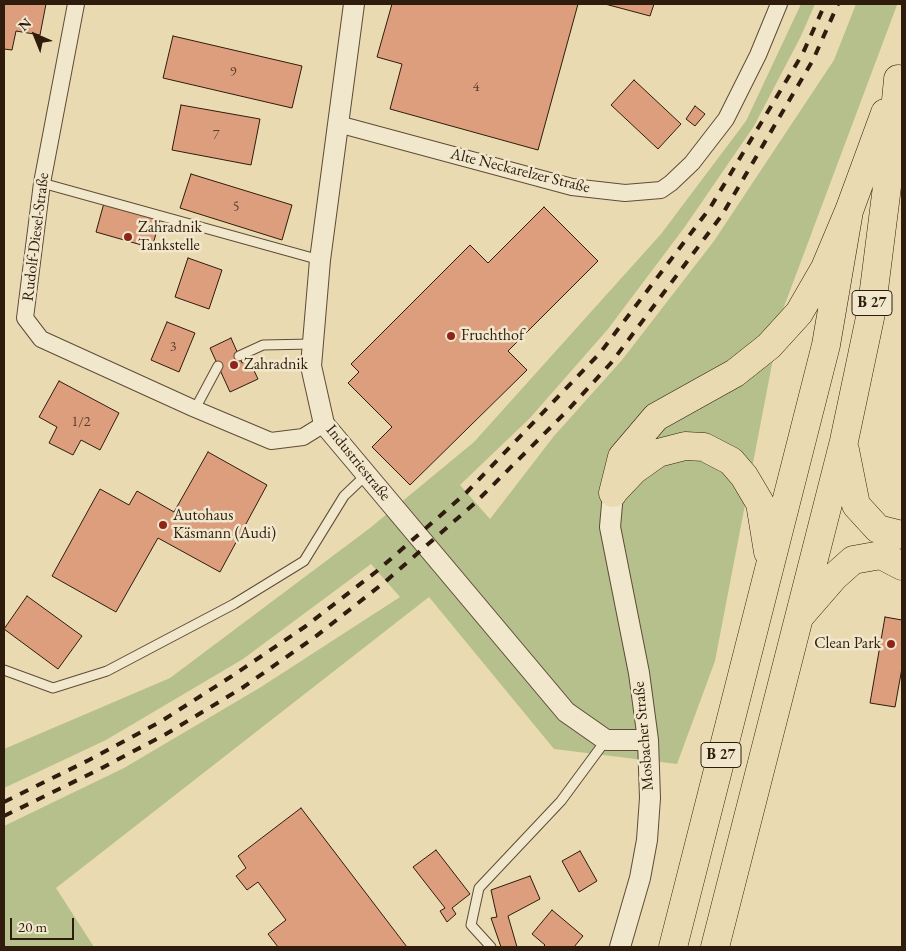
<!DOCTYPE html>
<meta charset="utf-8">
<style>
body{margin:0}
#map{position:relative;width:906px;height:951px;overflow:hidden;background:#eadab1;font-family:"EB Garamond",serif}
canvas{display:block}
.frame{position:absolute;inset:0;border:5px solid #2f1c0d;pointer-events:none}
.north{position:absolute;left:10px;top:10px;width:50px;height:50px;-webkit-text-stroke:4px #f1e7cc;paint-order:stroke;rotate:316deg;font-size:14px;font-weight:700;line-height:20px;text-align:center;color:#2f1c0d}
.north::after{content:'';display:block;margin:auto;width:18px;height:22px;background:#2f1c0d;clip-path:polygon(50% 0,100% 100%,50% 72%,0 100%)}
.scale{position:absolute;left:10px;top:918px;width:64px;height:22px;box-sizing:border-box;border:2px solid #2f1c0d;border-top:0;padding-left:6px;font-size:15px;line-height:18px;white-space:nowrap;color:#2f1c0d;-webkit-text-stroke:4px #f1e7cc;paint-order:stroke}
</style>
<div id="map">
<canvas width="906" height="951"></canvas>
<div class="frame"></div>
<div class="north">N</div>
<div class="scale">20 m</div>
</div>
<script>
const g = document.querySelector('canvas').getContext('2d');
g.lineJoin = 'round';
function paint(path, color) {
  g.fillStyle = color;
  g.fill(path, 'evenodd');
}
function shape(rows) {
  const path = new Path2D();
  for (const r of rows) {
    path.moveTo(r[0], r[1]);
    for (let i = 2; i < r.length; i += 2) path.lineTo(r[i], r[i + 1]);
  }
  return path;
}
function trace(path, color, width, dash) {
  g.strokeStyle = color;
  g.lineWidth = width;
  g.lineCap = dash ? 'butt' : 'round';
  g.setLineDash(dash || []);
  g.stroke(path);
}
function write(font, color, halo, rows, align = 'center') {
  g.font = font + ' "EB Garamond",serif';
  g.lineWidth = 5;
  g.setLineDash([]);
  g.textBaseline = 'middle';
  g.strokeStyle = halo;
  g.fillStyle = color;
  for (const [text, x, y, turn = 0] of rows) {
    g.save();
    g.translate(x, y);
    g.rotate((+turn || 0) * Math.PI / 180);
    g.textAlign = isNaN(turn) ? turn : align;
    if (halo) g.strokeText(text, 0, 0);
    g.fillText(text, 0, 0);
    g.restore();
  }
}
paint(shape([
 [801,4,815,4,801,36,754,126,684,228,608,329,530,418,460,485,490,519,554,436,622,360,714,241,834,60,856,4,897,5,782,312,715,661,677,764,554,749,429,597,56,888,94,947,4,947,4,826,124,768,261,687,400,597,371,564,243,659,106,740,4,788,4,749,170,678,370,528,474,442,661,234,746,121]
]), '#b5c08d');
const building = shape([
 [4,4,46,4,40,35,16,31,12,50,4,49,4,4],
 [392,4,578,4,538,150,390,109,402,64,377,57,392,4],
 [605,4,654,4,650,16,605,4],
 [173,36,302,66,292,108,163,78,173,36],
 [634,80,681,124,658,149,611,105,634,80],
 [181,105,260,119,251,165,172,150,181,105],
 [695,106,705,114,695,126,686,119,695,106],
 [191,174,292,205,282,240,180,208,191,174],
 [104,203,160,219,152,248,96,232,104,203],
 [544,207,598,261,508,351,527,370,410,485,372,447,392,427,348,383,359,372,351,364,470,245,488,263,544,207],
 [188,258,222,270,209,309,175,297,188,258],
 [167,322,195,333,179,372,151,360,167,322],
 [231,338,242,363,249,360,258,379,230,392,210,348,231,338],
 [59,381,119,413,100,450,81,440,73,455,49,443,57,427,39,417,59,381],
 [208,452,267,485,220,572,158,538,116,612,52,576,100,489,129,505,137,491,174,512,208,452],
 [27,596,82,636,58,669,4,629,27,596],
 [885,617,902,620,902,668,895,707,870,703,885,617],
 [301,808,407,947,278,947,268,934,286,920,258,882,247,890,236,876,246,868,238,856,301,808],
 [436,850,470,894,452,908,456,914,447,922,440,911,445,908,413,867,436,850],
 [580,851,597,881,579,892,562,861,580,851],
 [530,876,540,899,508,916,517,947,501,947,491,918,497,917,491,890,530,876],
 [552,910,583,936,574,947,543,947,545,945,532,934,552,910]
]);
paint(building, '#dc9e7d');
trace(building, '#2f1c0d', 1);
const service = shape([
 [42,183,320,260],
 [239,356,263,345,312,344],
 [195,409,218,366],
 [4,670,53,688,107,671,234,604,304,561,344,496,366,475],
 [491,947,471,925,479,888,561,801,606,740]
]);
const minor = shape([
 [76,4,42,183,25,318,41,339,195,409,271,441,303,437,324,424],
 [338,124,572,187,625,193,661,190,671,183,692,163,726,119,758,55,779,4]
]);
const tertiary = shape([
 [354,4,320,260,311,366,324,424,566,712,606,740,648,740],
 [613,493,610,527,639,673,648,740,650,798,647,840,640,878,620,947]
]);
const trunk = shape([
 [845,450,856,505,878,529,902,535],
 [615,490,634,470,658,453,685,446,704,447,731,461,744,476,760,503,768,552],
 [613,493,622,457,656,417,735,373,769,346,799,313,825,268,849,211,885,113],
 [801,615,834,577,853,560,881,555,902,566],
 [673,947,826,345,849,211],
 [715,947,844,441,871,313,890,163,898,79]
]);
trace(service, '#5e4c36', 11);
trace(minor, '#5e4c36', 18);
trace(tertiary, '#5e4c36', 22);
trace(trunk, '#2f1c0d', 29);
trace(service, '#f1e7cc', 9);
trace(minor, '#f1e7cc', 16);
trace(tertiary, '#f1e7cc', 20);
trace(trunk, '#eadab1', 28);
trace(shape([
 [4,802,89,760,160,722,232,676,306,626,377,571,466,493,600,353,710,208,803,53,825,4],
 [4,816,98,770,166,734,242,688,315,637,386,581,475,503,567,411,611,363,722,215,813,60,838,4]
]), '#2f1c0d', 4, [9, 9]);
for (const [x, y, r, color] of [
 [128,237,5,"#8f2418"],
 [451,336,5,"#8f2418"],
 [234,365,5,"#8f2418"],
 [163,525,5,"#8f2418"],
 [891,644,5,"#8f2418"]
]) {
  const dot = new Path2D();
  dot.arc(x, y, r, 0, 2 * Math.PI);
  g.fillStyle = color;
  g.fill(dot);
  trace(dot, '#f1e7cc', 2);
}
write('14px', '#5a3c29', null, [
 ["9",233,72],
 ["4",476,87],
 ["7",216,135],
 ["5",236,207],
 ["3",173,347],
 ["1/2",81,422]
]);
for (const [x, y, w] of [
 [872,303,40],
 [721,755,40]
]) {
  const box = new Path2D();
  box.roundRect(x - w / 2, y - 12.5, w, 25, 4);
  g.fillStyle = '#f1e7cc';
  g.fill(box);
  trace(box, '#2f1c0d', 1);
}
write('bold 15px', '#2f1c0d', null, [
 ["B 27",872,303],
 ["B 27",721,755]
]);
write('16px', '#2f1c0d', '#f1e7cc', [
 ["Alte Neckarelzer Straße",520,171,14],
 ["Rudolf-Diesel-Straße",36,237,-83],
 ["Industriestraße",358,463,51],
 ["Mosbacher Straße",644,736,-95]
]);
write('16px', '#2f1c0d', '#f1e7cc', [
 ["Zahradnik",138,228],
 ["Tankstelle",138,246],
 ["Fruchthof",461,336],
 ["Zahradnik",244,365],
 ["Autohaus",173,516],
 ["Käsmann (Audi)",173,534],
 ["Clean Park",881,644,"right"]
], 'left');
</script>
